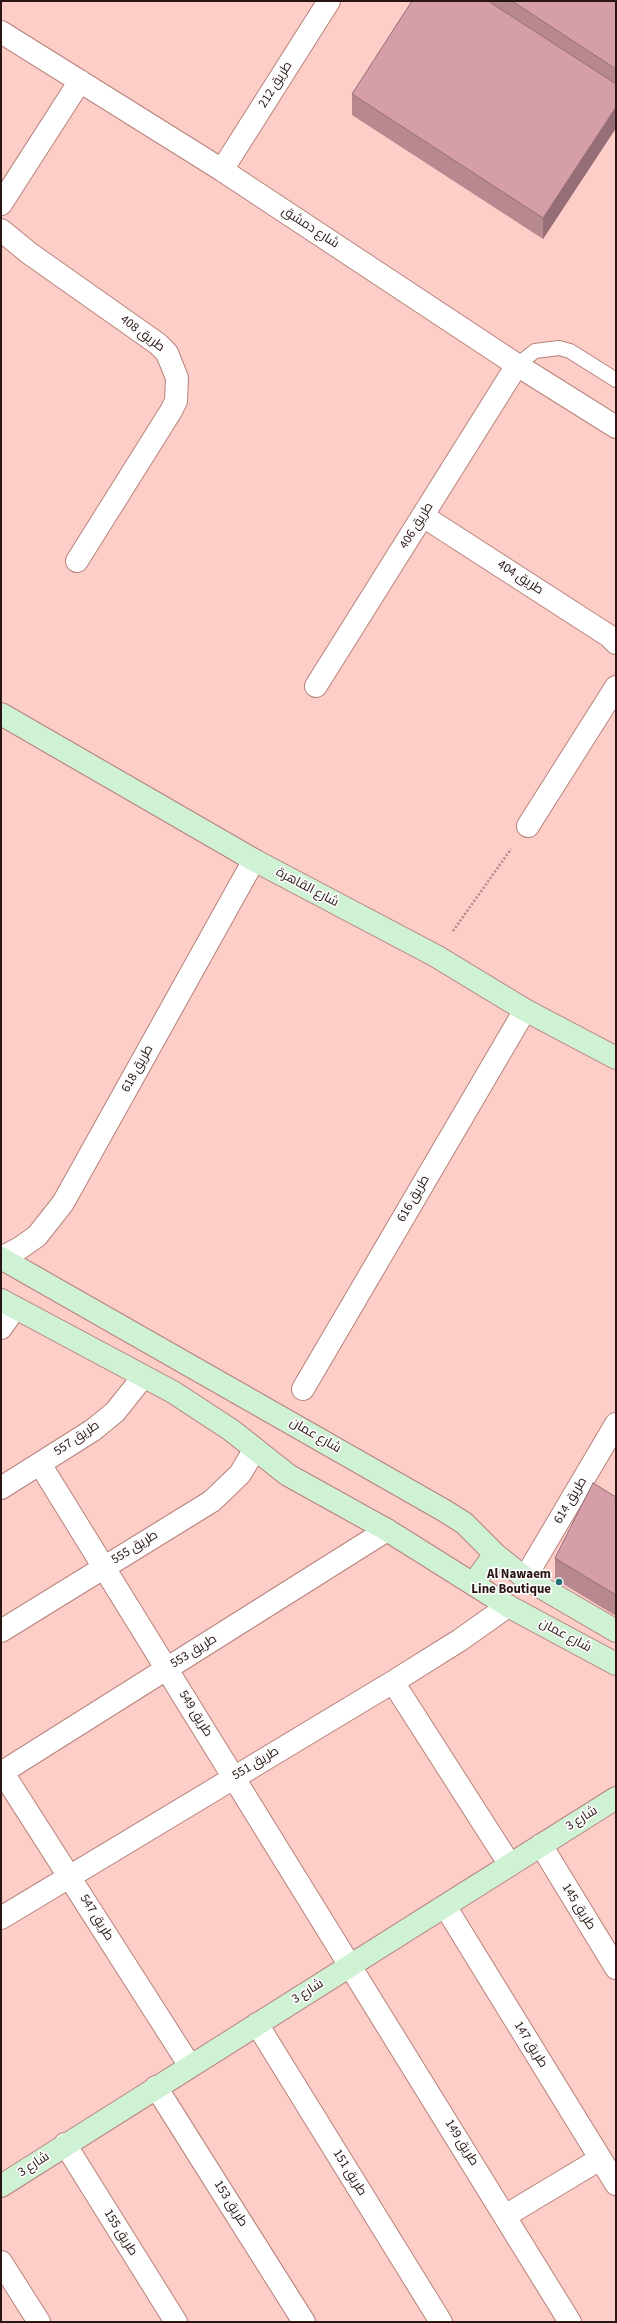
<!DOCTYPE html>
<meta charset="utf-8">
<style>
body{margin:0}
#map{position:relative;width:617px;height:2323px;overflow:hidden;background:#fdcec8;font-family:"Source Sans 3",sans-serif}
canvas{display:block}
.frame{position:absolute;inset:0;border:2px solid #291513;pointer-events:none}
</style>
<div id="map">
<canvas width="617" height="2323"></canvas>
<div class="frame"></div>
</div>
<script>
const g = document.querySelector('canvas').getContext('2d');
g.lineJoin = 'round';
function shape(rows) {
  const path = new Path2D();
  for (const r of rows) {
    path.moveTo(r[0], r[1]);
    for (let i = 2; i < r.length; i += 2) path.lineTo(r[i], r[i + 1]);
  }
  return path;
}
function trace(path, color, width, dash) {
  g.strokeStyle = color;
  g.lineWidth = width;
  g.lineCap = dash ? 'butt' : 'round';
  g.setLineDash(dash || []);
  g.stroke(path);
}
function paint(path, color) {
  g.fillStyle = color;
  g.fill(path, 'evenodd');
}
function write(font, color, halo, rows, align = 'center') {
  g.font = font + ' "Source Sans 3",Cairo,sans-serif';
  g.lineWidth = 3.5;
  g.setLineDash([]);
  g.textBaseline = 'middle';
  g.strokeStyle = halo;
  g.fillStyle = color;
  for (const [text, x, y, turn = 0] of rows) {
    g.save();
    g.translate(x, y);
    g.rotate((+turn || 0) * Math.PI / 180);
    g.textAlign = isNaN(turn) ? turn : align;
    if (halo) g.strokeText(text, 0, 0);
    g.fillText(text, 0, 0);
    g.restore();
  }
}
const lane = shape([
 [517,365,535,351,559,348,570,351,616,380]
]);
const street = shape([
 [1,32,222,170,517,365,616,427],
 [222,170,329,1],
 [1,204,80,81],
 [1,230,29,253,158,344,167,353,177,378,176,401,171,411,77,561],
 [423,516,609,636,616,643],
 [316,686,517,365],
 [528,826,616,687],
 [1,1258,20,1248,37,1236,63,1203,254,860],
 [1,1328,15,1308],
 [303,1389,525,1010],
 [40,1464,570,2322],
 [1,1488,93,1430,115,1412,143,1377],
 [525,1578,616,1424],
 [1,1631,212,1501,240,1474,255,1449],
 [393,1682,510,1865],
 [1,1770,190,2066],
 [1,1773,387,1530],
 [541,1845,616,1968],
 [445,1906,616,2184],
 [1,1918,393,1682,460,1640,508,1606],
 [257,2024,441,2322],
 [156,2087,304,2322],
 [65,2144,176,2322],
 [505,2216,600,2159],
 [1,2262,39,2322]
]);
const secondary = shape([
 [1,714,254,860,436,956,525,1010,616,1058],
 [1,1258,445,1511,464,1523,495,1554,525,1578,616,1631],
 [1,1300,173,1392,231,1430,288,1475,387,1530,508,1606,616,1664],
 [473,1584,495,1554],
 [1,2186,616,1798]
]);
trace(lane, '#b7817a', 16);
trace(street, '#b7817a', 24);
trace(secondary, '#b7817a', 24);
trace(shape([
 [453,931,511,849]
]), '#af8a86', 2.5, [2, 2]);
trace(lane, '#fff', 14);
trace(street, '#fff', 22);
trace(secondary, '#cff2d4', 22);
paint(shape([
 [412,1,616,1,616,128,543,239,352,115,352,94],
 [616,1497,616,1616,555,1579,555,1558]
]), '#b88890');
paint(shape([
 [616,107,616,128,543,239,543,218]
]), '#966f76');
const building = shape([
 [412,1,488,1,616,84,616,107,543,218,352,94,412,1],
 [512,1,616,1,616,69,512,1],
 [593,1483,616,1497,616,1595,555,1558,593,1483]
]);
paint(building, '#d69ea8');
trace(building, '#966f76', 1);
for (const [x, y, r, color] of [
 [559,1582,4,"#256f78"]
]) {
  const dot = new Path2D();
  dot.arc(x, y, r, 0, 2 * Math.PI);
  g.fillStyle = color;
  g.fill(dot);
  trace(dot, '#fcfcfc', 1.5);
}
write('13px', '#291513', '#fcfcfc', [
 ["طريق 212",276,85,-58],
 ["شارع دمشق",310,228,33],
 ["طريق 408",142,334,37],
 ["طريق 406",417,526,-58],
 ["طريق 404",520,578,33],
 ["شارع القاهرة",307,888,28],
 ["طريق 618",138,1069,-61],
 ["طريق 616",414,1199,-60],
 ["شارع عمان",315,1436,30],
 ["طريق 557",77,1439,-34],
 ["طريق 614",571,1501,-59],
 ["طريق 555",135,1548,-32],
 ["شارع عمان",565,1636,28],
 ["طريق 553",194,1652,-32],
 ["طريق 549",195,1714,58],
 ["طريق 551",256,1764,-31],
 ["شارع 3",582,1819,-32],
 ["طريق 145",578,1907,58],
 ["طريق 547",96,1918,58],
 ["شارع 3",308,1992,-32],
 ["طريق 147",530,2045,58],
 ["طريق 149",461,2143,58],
 ["شارع 3",34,2165,-33],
 ["طريق 151",349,2173,58],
 ["طريق 153",230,2204,58],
 ["طريق 155",120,2233,58]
]);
write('bold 13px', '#291513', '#fcfcfc', [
 ["Al Nawaem",551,1575],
 ["Line Boutique",551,1590]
], 'right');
</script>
